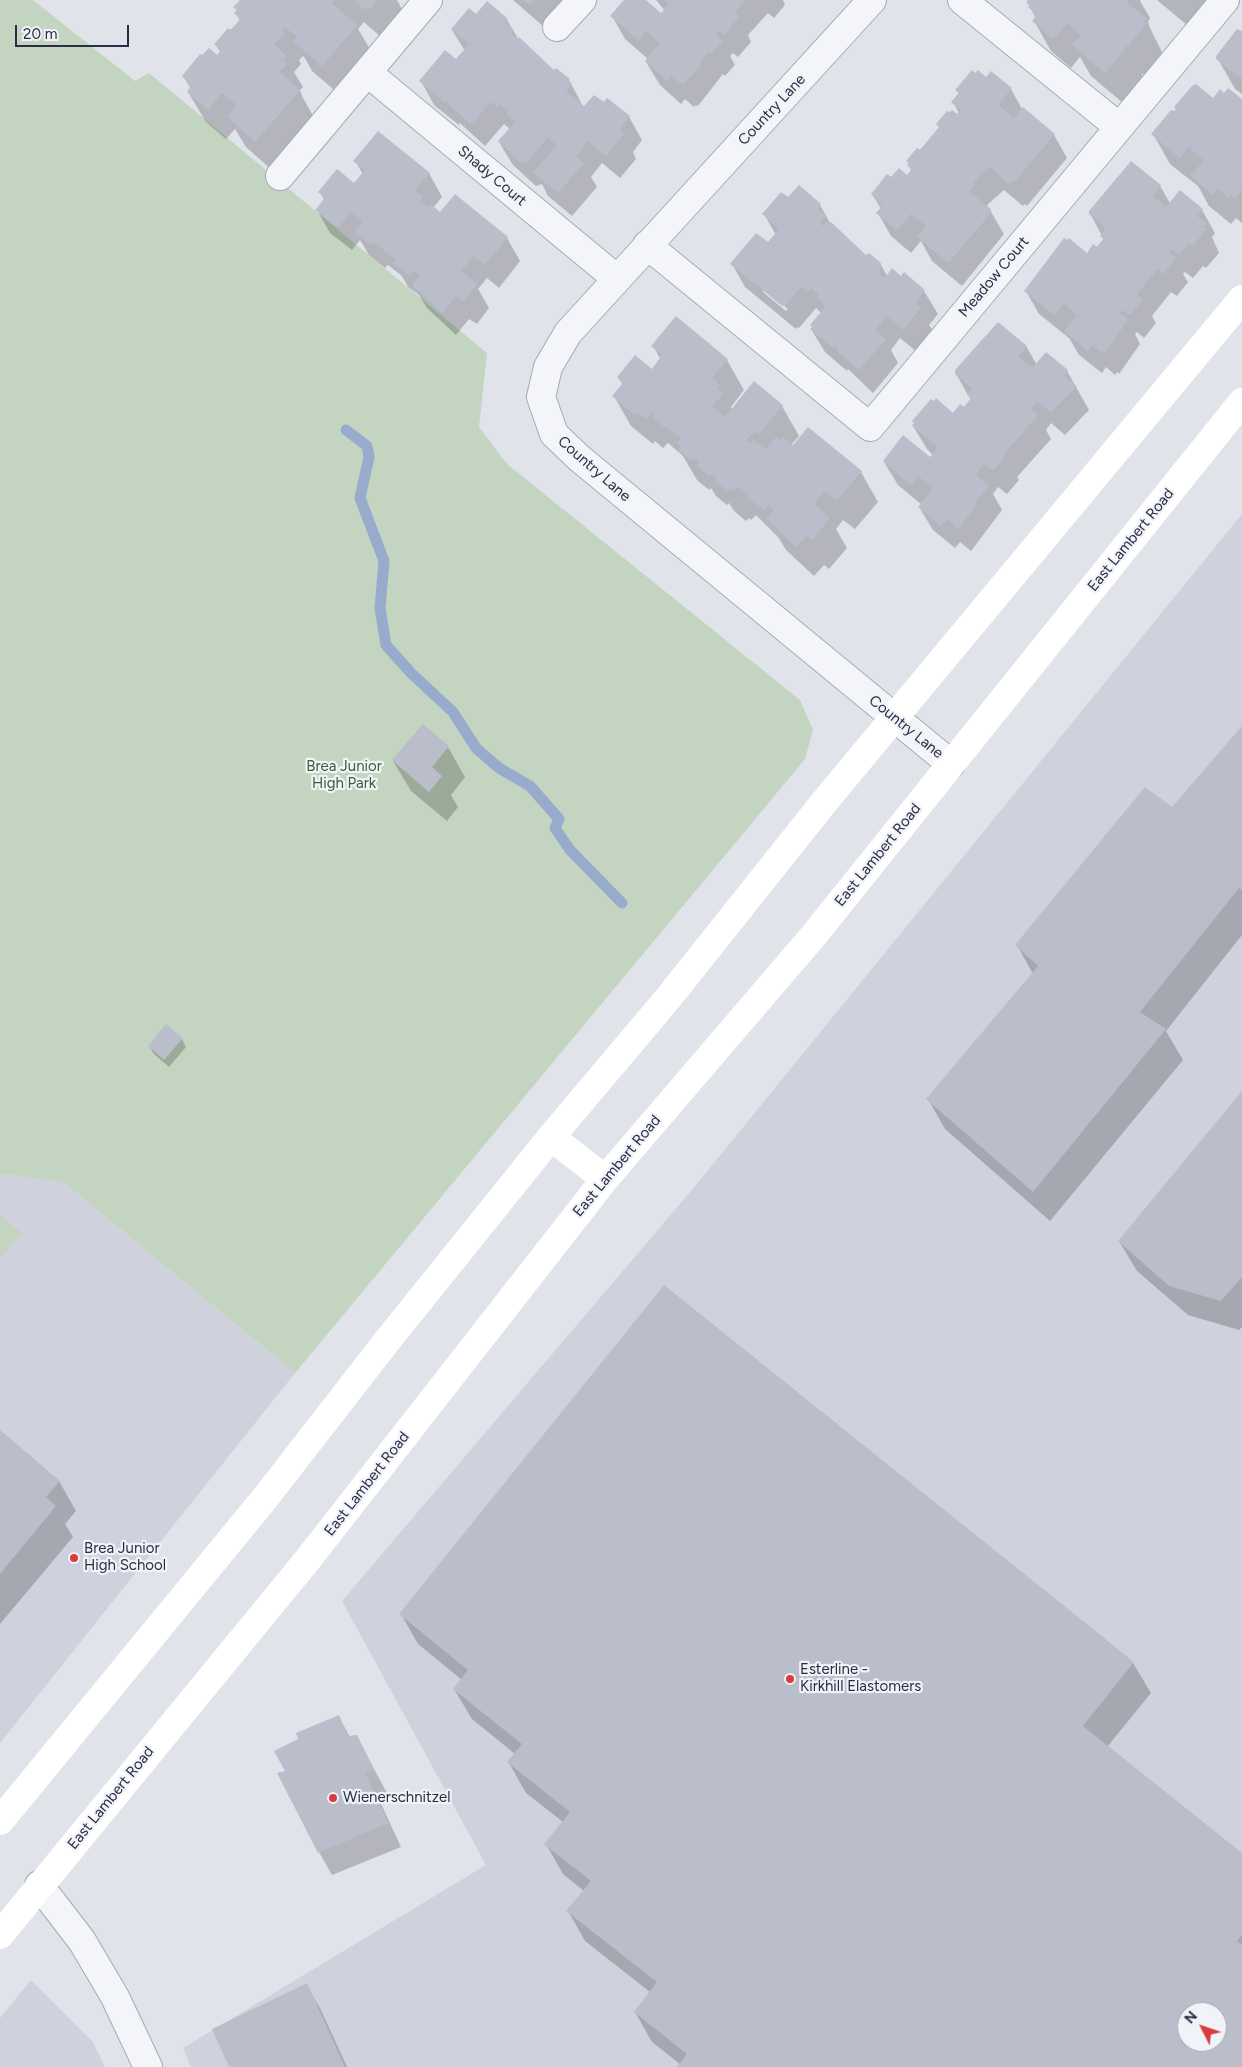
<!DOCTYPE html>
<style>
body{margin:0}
#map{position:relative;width:1242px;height:2067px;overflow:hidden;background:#e1e3eb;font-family:Figtree,sans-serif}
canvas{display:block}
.north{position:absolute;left:1177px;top:2002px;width:50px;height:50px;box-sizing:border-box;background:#f1f3f8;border:1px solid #a1a4b0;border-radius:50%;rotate:311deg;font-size:14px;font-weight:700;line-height:20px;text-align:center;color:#282e44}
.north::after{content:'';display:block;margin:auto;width:18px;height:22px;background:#d93c3e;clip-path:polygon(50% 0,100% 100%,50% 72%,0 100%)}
.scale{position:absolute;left:15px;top:25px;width:114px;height:22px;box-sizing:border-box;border:2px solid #282e44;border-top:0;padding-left:6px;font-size:15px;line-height:18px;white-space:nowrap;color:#282e44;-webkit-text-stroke:4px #f1f3f8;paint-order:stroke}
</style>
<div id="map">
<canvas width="1242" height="2067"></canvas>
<div class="north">N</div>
<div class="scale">20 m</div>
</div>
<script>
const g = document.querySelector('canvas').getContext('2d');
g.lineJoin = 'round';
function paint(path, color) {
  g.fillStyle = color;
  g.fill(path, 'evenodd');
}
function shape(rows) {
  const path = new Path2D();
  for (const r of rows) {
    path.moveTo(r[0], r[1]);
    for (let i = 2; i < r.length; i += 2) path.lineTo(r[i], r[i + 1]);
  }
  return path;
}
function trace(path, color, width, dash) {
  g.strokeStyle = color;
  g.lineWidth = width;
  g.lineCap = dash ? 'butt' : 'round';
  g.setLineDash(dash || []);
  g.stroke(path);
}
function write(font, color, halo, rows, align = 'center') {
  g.font = font + ' Figtree,sans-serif';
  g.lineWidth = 4.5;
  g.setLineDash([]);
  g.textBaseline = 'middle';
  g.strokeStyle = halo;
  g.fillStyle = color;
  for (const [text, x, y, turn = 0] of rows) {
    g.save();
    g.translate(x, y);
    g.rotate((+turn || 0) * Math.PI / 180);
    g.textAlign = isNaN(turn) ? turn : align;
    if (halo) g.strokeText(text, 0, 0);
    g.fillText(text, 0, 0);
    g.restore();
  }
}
paint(shape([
 [1242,514,1242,2067,191,2067,183,2048,486,1865,342,1601,696,1185],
 [1187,2012,1217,2012,1217,2042,1187,2042],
 [0,1174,63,1182,295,1373,0,1743],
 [31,1980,93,2042,105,2067,0,2067,0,2018]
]), '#cfd2dd');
paint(shape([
 [0,0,33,0,135,81,149,73,487,353,479,427,507,464,800,700,813,730,805,759,295,1373,63,1182,0,1174],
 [0,1215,22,1233,0,1259]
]), '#c3d5c1');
paint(shape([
 [241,0,397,0,404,13,383,39,364,22,358,29,374,56,340,95,312,71,305,58,303,56,299,60,301,64,294,72,303,87,300,90,302,96,316,121,273,171,246,147,235,129,226,139,206,122,188,92,191,89,183,76,221,53,215,44,240,21,235,7],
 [513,0,569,0,544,27],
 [626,0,644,0,661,15,665,11,656,0,783,0,785,5,774,18,768,13,748,35,751,42,738,57,733,53,730,56,735,65,725,76,723,74,698,106,696,105,694,107,685,99,681,104,660,85,646,62,648,59,625,39,612,16],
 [1029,0,1141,0,1140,1,1150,18,1148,22,1149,26,1163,54,1145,76,1142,73,1142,80,1123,103,1091,76,1080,57,1071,68,1051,51,1034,21,1036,18,1027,2],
 [1157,0,1208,0,1187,25],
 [487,3,507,20,519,40,554,71,569,80,584,108,629,117,642,140,633,152,636,159,620,178,602,163,591,177,597,187,572,216,548,196,542,184,536,186,513,165,499,142,510,129,504,124,485,146,460,123,459,125,434,105,421,81,457,61,465,51,452,30,476,15],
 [1242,32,1242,94,1235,89,1218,59],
 [991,73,1011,89,1022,109,1054,135,1067,158,1027,206,1025,204,1023,206,1004,190,987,205,1004,234,962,286,932,261,921,241,911,253,891,236,878,213,881,209,872,194,891,179,907,176,912,171,908,161,959,113,953,102,959,95,957,90,986,79],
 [1224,95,1242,100,1242,223,1236,218,1231,224,1209,206,1198,186,1170,164,1153,134,1174,113],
 [355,161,429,173,442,197,433,208,440,214,507,238,520,261,499,288,487,278,478,289,489,308,477,324,469,319,456,335,427,308,419,295,408,287,402,276,388,265,385,268,369,255,360,240,352,250,330,233,317,210,324,200,320,192,354,185,363,174],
 [1131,162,1160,186,1170,203,1202,210,1215,233,1212,237,1219,253,1206,268,1203,266,1193,278,1185,272,1183,274,1188,282,1177,296,1171,292,1152,316,1156,323,1144,338,1137,332,1135,334,1140,344,1119,374,1117,372,1115,375,1106,367,1102,373,1079,355,1069,338,1039,314,1026,291,1098,249,1104,240,1090,213],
 [788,199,820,205,830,223,867,257,880,263,887,276,924,291,938,314,929,325,934,332,917,352,900,338,891,350,898,363,873,393,848,369,847,371,825,352,811,329,821,313,816,308,799,328,797,327,796,329,745,287,732,264,768,244,776,235,764,214],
 [763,289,788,309,786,311,763,292],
 [653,346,727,360,744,390,731,407,733,410,782,406,799,436,791,445,861,472,878,502,855,529,843,520,836,529,847,548,829,569,824,565,814,576,786,550,778,537,756,515,751,520,749,518,746,521,734,511,729,503,727,505,716,496,711,488,709,490,697,480,683,456,668,443,663,448,655,441,653,444,631,426,614,396,623,385,618,377,652,371,661,360],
 [1026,346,1037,365,1067,371,1089,410,1065,435,1051,423,1046,430,1051,439,1017,477,1019,480,1007,494,998,487,993,494,1002,510,971,551,960,542,955,548,933,530,919,507,921,504,898,485,884,462,930,459,933,455,927,449,913,426,953,415,964,409,971,400,956,374],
 [1242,727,1242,935,1166,1031,1183,1060,1050,1221,945,1129,928,1099,1033,974,1017,945,1172,809],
 [448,747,465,777,451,795,458,807,447,821,411,791,393,761],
 [166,1026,182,1039,186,1047,169,1067,154,1054,149,1046],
 [1242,1093,1242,1327,1239,1330,1188,1315,1137,1271,1119,1241],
 [0,1432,59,1481,76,1511,65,1524,73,1537,0,1624],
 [401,1614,1133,1663,1151,1693,1107,1747,1242,1854,1242,2067,678,2067,680,2064,652,2042,635,2012,650,1992,585,1941,568,1911,584,1891,563,1874,546,1844,563,1822,526,1793,509,1763,515,1754,472,1719,454,1689,462,1680,418,1644],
 [1187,2012,1217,2012,1217,2042,1187,2042],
 [339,1717,350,1737,356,1736,387,1793,378,1797,401,1847,332,1875,319,1852,286,1772,299,1739],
 [306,1985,320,2008,347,2067,231,2067]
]), '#0003');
trace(shape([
 [346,430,367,446,369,457,360,498,384,561,380,608,386,645,411,673,453,712,476,748,499,768,530,786,559,819,555,828,570,850,622,903]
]), '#99abcd', 11);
paint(shape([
 [240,0,334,0,331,3,357,25,322,66,293,41,297,37,285,27,282,30,285,33,274,45,287,56,283,60,287,64,279,72,300,90,255,142,227,117,237,105,222,93,208,110,187,92,191,86,182,76,200,54,202,55,209,48,217,55,221,50,214,44,228,28,231,30,240,19,234,13,237,10,233,7],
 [354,0,377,0,370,9,368,7,365,10],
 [523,0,534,0,530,4],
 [624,0,646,0,661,13,669,4,664,0,745,0,734,13,739,17,724,35,719,30,716,34,723,41,711,54,709,52,699,64,701,65,684,84,682,82,680,84,671,76,667,81,645,61,660,43,646,31,639,40,610,16],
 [1028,0,1128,0,1126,2,1147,19,1145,21,1147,23,1127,47,1125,45,1125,49,1105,73,1072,45,1081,35,1067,23,1053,39,1032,21,1037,15,1028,7,1030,6,1026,2],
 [487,1,508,19,505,23,514,30,511,34,518,39,519,37,554,70,556,68,570,79,568,81,572,84,566,91,584,106,594,95,604,102,607,98,630,116,619,130,624,134,606,156,588,141,576,156,584,163,558,193,533,173,557,145,548,137,526,164,524,162,522,164,498,141,515,122,506,114,508,111,500,104,498,107,490,102,474,122,470,123,448,104,447,100,445,103,419,81,445,50,456,59,469,44,451,29,469,8,476,14],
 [1237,29,1242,31,1242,79,1216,59,1216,56],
 [972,70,975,73,978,70,986,77,991,71,1012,88,998,105,1014,118,1023,107,1055,134,1013,183,1011,181,1009,184,990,167,973,182,976,184,969,192,991,209,990,214,948,263,917,237,926,226,911,214,897,230,876,213,882,206,871,194,887,174,891,177,899,168,907,175,911,170,907,165,909,163,906,161,917,148,920,150,939,127,936,124,947,111,950,112,952,110,957,114,960,110,951,102,959,93,955,90],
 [1196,84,1213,98,1220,89,1224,93,1228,88,1242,99,1242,189,1235,199,1231,195,1229,198,1218,189,1213,195,1191,176,1204,160,1188,147,1180,158,1151,134,1171,110,1174,111,1176,109,1174,107,1192,86],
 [378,131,430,173,415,190,423,196,420,201,428,207,431,204,440,212,455,194,508,237,485,265,473,256,461,271,477,284,463,301,456,296,442,313,412,285,420,275,414,271,410,276,393,263,396,260,374,242,371,245,354,232,363,221,351,212,338,228,315,210,325,198,318,192,337,169,354,183,365,170,353,161],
 [1131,161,1161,185,1153,196,1166,207,1180,190,1203,209,1197,216,1206,223,1203,227,1207,229,1192,246,1189,243,1179,255,1171,249,1169,252,1176,258,1163,274,1157,269,1137,294,1143,299,1130,315,1123,310,1120,313,1128,320,1105,352,1103,350,1101,352,1092,345,1088,351,1064,331,1077,315,1064,303,1054,315,1024,291,1064,238,1067,240,1069,238,1087,253,1093,244,1097,247,1103,239,1100,236,1106,228,1089,214,1089,211],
 [799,185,821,204,818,209,826,215,820,223,823,226,827,222,829,224,831,222,866,255,869,253,881,263,879,265,882,268,878,272,885,278,892,268,901,276,904,272,925,290,915,303,921,308,903,330,887,316,875,330,886,339,859,370,836,350,837,349,835,346,833,348,810,329,812,327,810,325,826,306,816,298,819,295,811,288,808,291,802,286,785,306,784,304,782,306,759,287,760,285,756,285,730,264,756,233,768,242,779,229,762,214,781,192,788,197],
 [676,316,728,359,712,378,720,385,717,389,723,394,712,406,725,417,754,381,783,405,759,434,755,431,746,440,751,443,753,440,766,450,776,437,780,440,783,437,793,445,808,427,862,471,837,500,825,491,814,504,830,518,812,540,806,536,796,547,767,519,774,510,768,505,764,510,747,497,749,495,738,486,734,491,731,488,728,491,715,481,717,478,712,473,710,476,697,466,700,463,694,458,691,461,678,450,681,447,677,443,681,438,652,418,655,413,653,411,646,419,638,412,635,415,612,396,623,383,617,377,635,355,652,369,662,355,651,346],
 [998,322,1027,346,1018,357,1032,368,1046,352,1068,370,1064,376,1077,386,1051,412,1037,401,1031,409,1038,415,1004,454,1006,455,993,471,984,464,976,475,989,486,974,504,976,506,958,529,947,519,941,526,918,507,933,488,918,476,911,485,883,461,903,435,930,457,938,447,912,426,914,423,912,421,931,399,934,401,936,398,953,413,960,404,964,407,971,398,967,395,973,389,955,374,955,370],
 [423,724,449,746,432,767,442,776,429,792,392,760],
 [1242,726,1242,890,1239,888,1140,1012,1166,1029,1033,1192,926,1099,1038,966,1015,945,1145,787,1172,807],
 [166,1024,183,1038,164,1060,148,1046],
 [1242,1091,1242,1277,1221,1301,1169,1286,1118,1241],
 [664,1285,1134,1662,1083,1726,1242,1853,1242,1935,1237,1941,1242,1945,1242,2067,677,2067,687,2054,634,2012,657,1982,566,1911,591,1881,544,1844,570,1812,507,1762,522,1744,453,1689,468,1670,399,1614],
 [1187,2012,1217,2012,1217,2042,1187,2042],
 [0,1430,60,1481,46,1497,56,1506,0,1574],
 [339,1715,348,1736,357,1735,374,1769,365,1773,388,1823,318,1853,277,1773,285,1771,274,1751,298,1739,296,1733],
 [307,1983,345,2067,229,2067,212,2029]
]), '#babecb');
const street = shape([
 [872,0,568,333,548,367,541,397,554,434,579,458,951,764],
 [962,0,1119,127],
 [557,27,582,0],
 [368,73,617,279],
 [280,176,428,0],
 [647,245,870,427,1225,0],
 [39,1885,82,1941,115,1997,148,2067]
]);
trace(street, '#a6a9b6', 30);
trace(street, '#f4f5f9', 28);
trace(shape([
 [551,1137,605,1179],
 [0,1821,265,1498,387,1341,551,1137,669,997,825,801,1242,299],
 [0,1935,309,1558,605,1179,814,935,1242,402]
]), '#fff', 28);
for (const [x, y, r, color] of [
 [74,1558,5,"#d93c3e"],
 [790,1679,5,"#d93c3e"],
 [333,1798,5,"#d93c3e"]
]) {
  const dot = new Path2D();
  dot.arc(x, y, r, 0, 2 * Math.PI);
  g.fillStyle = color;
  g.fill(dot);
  trace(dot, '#f1f3f8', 2);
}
write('15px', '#282e44', '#f1f3f8', [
 ["Country Lane",772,110,-47],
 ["Shady Court",492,176,40],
 ["Meadow Court",994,277,-50],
 ["Country Lane",594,469,41],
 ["East Lambert Road",1131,540,-51],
 ["Country Lane",906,727,39],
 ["East Lambert Road",878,855,-51],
 ["East Lambert Road",617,1166,-50],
 ["East Lambert Road",367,1484,-52],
 ["East Lambert Road",111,1798,-51]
]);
write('15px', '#366134', '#f1f3f8', [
 ["Brea Junior",344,767],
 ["High Park",344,784]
]);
write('15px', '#282e44', '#f1f3f8', [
 ["Brea Junior",84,1549],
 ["High School",84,1566],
 ["Esterline -",800,1670],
 ["Kirkhill Elastomers",800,1687],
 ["Wienerschnitzel",343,1798]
], 'left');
</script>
